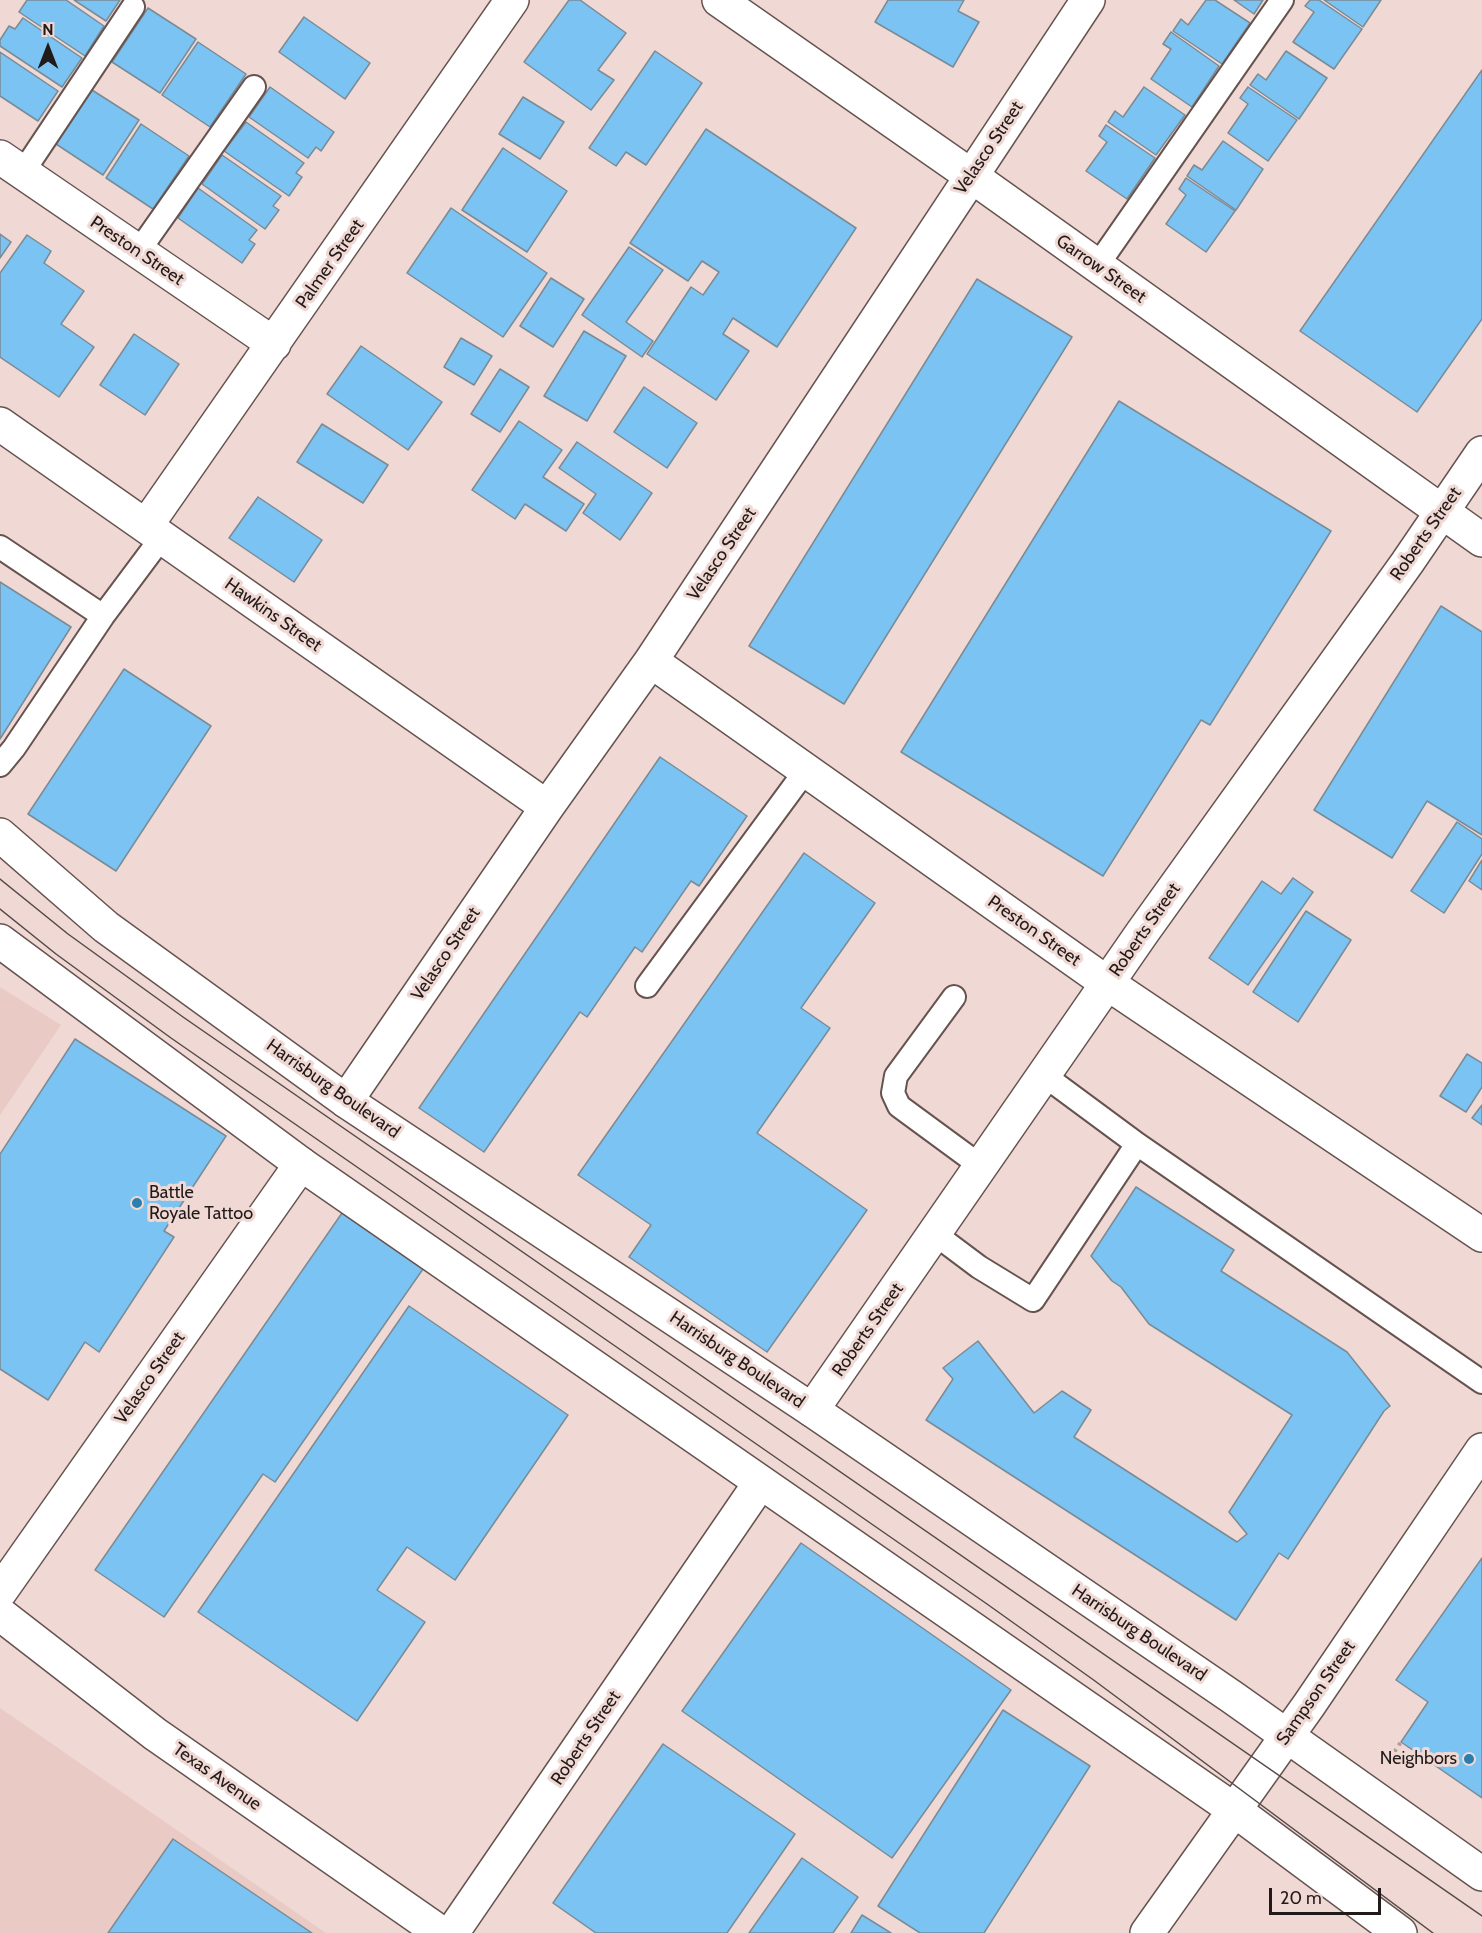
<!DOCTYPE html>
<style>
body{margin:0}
#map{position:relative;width:1482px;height:1933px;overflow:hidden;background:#f0d9d4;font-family:Cabin,sans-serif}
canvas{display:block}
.north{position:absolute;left:18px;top:18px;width:60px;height:60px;-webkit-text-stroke:4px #f0d9d4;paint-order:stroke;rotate:0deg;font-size:16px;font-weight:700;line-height:24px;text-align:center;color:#221a18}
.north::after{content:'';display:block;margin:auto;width:21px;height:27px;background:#221a18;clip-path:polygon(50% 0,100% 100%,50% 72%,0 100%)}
.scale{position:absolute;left:1269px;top:1888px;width:112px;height:27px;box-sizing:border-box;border:3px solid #221a18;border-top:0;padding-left:8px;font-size:18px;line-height:21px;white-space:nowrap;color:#221a18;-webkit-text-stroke:4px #f0d9d4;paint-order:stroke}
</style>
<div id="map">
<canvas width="1482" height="1933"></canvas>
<div class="north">N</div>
<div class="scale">20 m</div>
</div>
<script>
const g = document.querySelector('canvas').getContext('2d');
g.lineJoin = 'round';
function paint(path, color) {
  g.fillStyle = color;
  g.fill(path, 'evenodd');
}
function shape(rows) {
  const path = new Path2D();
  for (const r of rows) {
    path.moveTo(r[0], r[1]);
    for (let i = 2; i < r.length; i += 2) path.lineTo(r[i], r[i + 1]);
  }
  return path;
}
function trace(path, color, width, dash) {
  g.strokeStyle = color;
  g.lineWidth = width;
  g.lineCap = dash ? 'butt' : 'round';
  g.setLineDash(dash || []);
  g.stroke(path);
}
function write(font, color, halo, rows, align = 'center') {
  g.font = font + ' Cabin,sans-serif';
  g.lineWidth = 6;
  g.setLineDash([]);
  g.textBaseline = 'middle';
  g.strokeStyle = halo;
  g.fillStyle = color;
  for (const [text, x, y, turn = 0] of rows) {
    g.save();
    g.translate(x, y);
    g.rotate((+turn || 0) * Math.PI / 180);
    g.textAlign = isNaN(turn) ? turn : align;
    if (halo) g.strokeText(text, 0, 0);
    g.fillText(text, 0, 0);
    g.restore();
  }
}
paint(shape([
 [0,987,61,1025,0,1115],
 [0,1708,326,1933,0,1933]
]), '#e9cac4');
const building = shape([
 [27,0,66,0,104,26,85,56,19,12,27,0],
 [74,0,120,0,106,21,74,0],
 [569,0,580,0,626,33,598,70,614,80,591,110,524,62,569,0],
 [888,0,964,0,958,11,979,22,953,67,875,22,888,0],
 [1206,0,1215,0,1250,23,1222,64,1173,31,1181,19,1188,25,1206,0],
 [1234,0,1263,0,1254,14,1234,0],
 [1310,0,1319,0,1362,29,1334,69,1293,42,1314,12,1305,6,1310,0],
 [1324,0,1381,0,1363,27,1324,0],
 [148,8,196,39,160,93,112,62,148,8],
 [304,17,370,63,345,99,279,52,304,17],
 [23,18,82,58,62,87,0,46,0,40,9,26,15,29,23,18],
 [1171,32,1219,66,1192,107,1151,79,1171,49,1163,44,1171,32],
 [198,42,246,74,210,127,162,95,198,42],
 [655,51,702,83,646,165,626,152,616,166,589,148,655,51],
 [1286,51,1327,78,1299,119,1250,85,1258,74,1266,80,1286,51],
 [0,52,58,91,38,121,0,96,0,52],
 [1482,70,1482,319,1417,412,1300,331,1482,70],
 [270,87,334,132,321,151,316,147,308,158,249,117,270,87],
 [1144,87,1185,115,1156,155,1108,122,1115,111,1123,117,1144,87],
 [1248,87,1297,120,1268,161,1228,133,1248,104,1240,98,1248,87],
 [92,90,139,120,103,175,56,144,92,90],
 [523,97,564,122,540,159,499,134,523,97],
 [246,122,304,163,296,173,302,177,289,196,224,151,246,122],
 [141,124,189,156,153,209,106,178,141,124],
 [1106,125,1155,158,1127,199,1086,171,1107,142,1099,136,1106,125],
 [706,129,856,228,777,347,733,318,723,334,749,351,716,400,647,354,691,287,703,295,719,272,702,261,688,281,630,243,706,129],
 [1223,141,1263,169,1236,210,1187,176,1194,165,1202,170,1223,141],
 [503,148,567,191,527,252,462,210,503,148],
 [222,155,281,196,273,206,279,210,265,229,202,184,222,155],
 [1186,178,1235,211,1206,252,1166,224,1186,195,1179,189,1186,178],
 [198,188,257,230,249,240,255,244,242,263,178,218,198,188],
 [451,208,547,273,503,337,407,273,451,208],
 [0,234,11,242,0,258,0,234],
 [27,235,51,251,44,263,84,291,61,324,94,347,59,397,0,357,0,273,27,235],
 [629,247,663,270,626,322,653,341,642,357,582,315,629,247],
 [551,278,584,299,553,347,520,326,551,278],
 [977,279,1072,337,844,704,749,646,977,279],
 [584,331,626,356,587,421,544,396,584,331],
 [134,334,179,364,145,415,100,385,134,334],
 [461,338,492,356,474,385,444,367,461,338],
 [361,346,442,402,408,450,327,394,361,346],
 [500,369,529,387,500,432,471,414,500,369],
 [644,387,697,423,667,468,614,432,644,387],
 [1119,401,1331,531,1210,725,1201,720,1103,876,901,752,1119,401],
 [519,421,562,450,543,477,584,504,566,531,525,504,515,519,472,490,519,421],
 [322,424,388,465,363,503,297,462,322,424],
 [577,442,652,493,620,540,583,513,596,494,559,468,577,442],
 [258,497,322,540,294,582,229,538,258,497],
 [0,582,71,627,0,739,0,582],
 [1441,606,1482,632,1482,835,1427,801,1392,858,1314,810,1441,606],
 [124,669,211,726,116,871,28,814,124,669],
 [660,757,747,816,699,886,691,881,642,952,635,947,587,1017,580,1012,484,1152,419,1108,660,757],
 [1457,822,1482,839,1482,854,1444,913,1411,891,1457,822],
 [804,853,875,903,801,1008,830,1028,757,1133,867,1210,767,1352,629,1257,651,1225,578,1175,804,853],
 [1482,860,1482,890,1469,881,1482,860],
 [1293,878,1313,892,1248,985,1209,958,1262,881,1281,894,1293,878],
 [1306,911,1351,940,1298,1022,1253,992,1306,911],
 [75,1039,226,1136,164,1231,174,1237,99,1352,85,1342,48,1400,0,1369,0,1154,75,1039],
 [1467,1054,1482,1063,1482,1087,1466,1112,1440,1096,1467,1054],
 [1482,1105,1482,1125,1472,1118,1482,1105],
 [1136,1187,1234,1250,1221,1271,1347,1352,1390,1406,1384,1411,1288,1559,1279,1553,1236,1620,926,1420,953,1379,943,1368,978,1341,1034,1413,1062,1391,1091,1410,1074,1437,1237,1542,1247,1534,1229,1512,1292,1415,1149,1324,1121,1287,1112,1281,1091,1256,1136,1187],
 [342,1213,423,1269,275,1482,263,1474,164,1617,95,1570,342,1213],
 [409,1306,568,1415,455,1580,407,1547,377,1590,425,1622,357,1721,198,1612,409,1306],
 [801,1543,1011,1690,892,1858,682,1711,801,1543],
 [1482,1558,1482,1798,1401,1742,1428,1702,1396,1680,1482,1558],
 [1003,1710,1090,1766,984,1933,920,1933,878,1906,1003,1710],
 [663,1744,795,1834,727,1933,596,1933,553,1903,663,1744],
 [173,1839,312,1933,108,1933,173,1839],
 [802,1858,858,1897,833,1933,749,1933,802,1858],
 [862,1915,891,1933,851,1933,862,1915]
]);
paint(building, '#7bc3f2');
trace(building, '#7a8b96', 1.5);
const service = shape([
 [23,172,133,7],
 [138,252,254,87],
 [1097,266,1282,0],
 [0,547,103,616],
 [0,765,14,748,103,616,162,537],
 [647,986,806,770],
 [954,997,896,1076,893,1093,899,1106,982,1167],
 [1045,1076,1137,1144,1482,1382],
 [935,1234,979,1267,1033,1300,1137,1144]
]);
const minor = shape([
 [719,0,970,175,1482,540],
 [0,157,274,344],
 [0,424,547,807],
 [146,526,512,0],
 [651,661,1107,983,1482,1235],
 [346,1101,547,807,651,661,1088,0],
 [812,1410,1142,933,1407,563,1482,453],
 [0,1592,301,1164],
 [0,1614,155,1734,441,1933],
 [452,1933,760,1483]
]);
const secondary = shape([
 [0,835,106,927,346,1101,812,1410,1232,1697,1482,1874],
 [0,941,301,1164,1233,1809,1400,1933],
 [1147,1933,1309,1705,1482,1450]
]);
trace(service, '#66534f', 26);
trace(minor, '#66534f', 36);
trace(secondary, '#66534f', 36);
trace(shape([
 [1386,1764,1401,1742]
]), '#b19e9a', 4, [3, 4.5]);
trace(service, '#fff', 22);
trace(minor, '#fff', 33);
trace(secondary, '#fff', 33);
trace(shape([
 [0,879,68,934,183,1017,1482,1916],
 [0,909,56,954,171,1038,987,1604,1095,1681,1433,1933]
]), '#554a47', 1.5);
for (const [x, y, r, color] of [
 [137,1203,6,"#297fae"],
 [1469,1759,6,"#297fae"]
]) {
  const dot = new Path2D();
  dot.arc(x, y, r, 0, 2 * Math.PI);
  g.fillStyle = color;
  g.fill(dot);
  trace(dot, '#f0d9d4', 2);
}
write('18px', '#221a18', '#f0d9d4', [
 ["Velasco Street",989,148,-56],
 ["Preston Street",137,251,34],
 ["Palmer Street",330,264,-55],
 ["Garrow Street",1101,269,35],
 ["Roberts Street",1426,534,-55],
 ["Velasco Street",722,554,-56],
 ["Hawkins Street",273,615,35],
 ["Roberts Street",1145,930,-55],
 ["Preston Street",1034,931,35],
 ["Velasco Street",446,954,-56],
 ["Harrisburg Boulevard",333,1089,35],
 ["Roberts Street",868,1330,-55],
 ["Harrisburg Boulevard",737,1360,34],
 ["Velasco Street",150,1378,-55],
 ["Harrisburg Boulevard",1139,1633,34],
 ["Sampson Street",1316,1693,-55],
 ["Roberts Street",586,1738,-56],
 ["Texas Avenue",217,1777,35]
]);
write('18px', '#221a18', '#f0d9d4', [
 ["Battle",149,1193],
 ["Royale Tattoo",149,1214],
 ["Neighbors",1457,1759,"right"]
], 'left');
</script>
